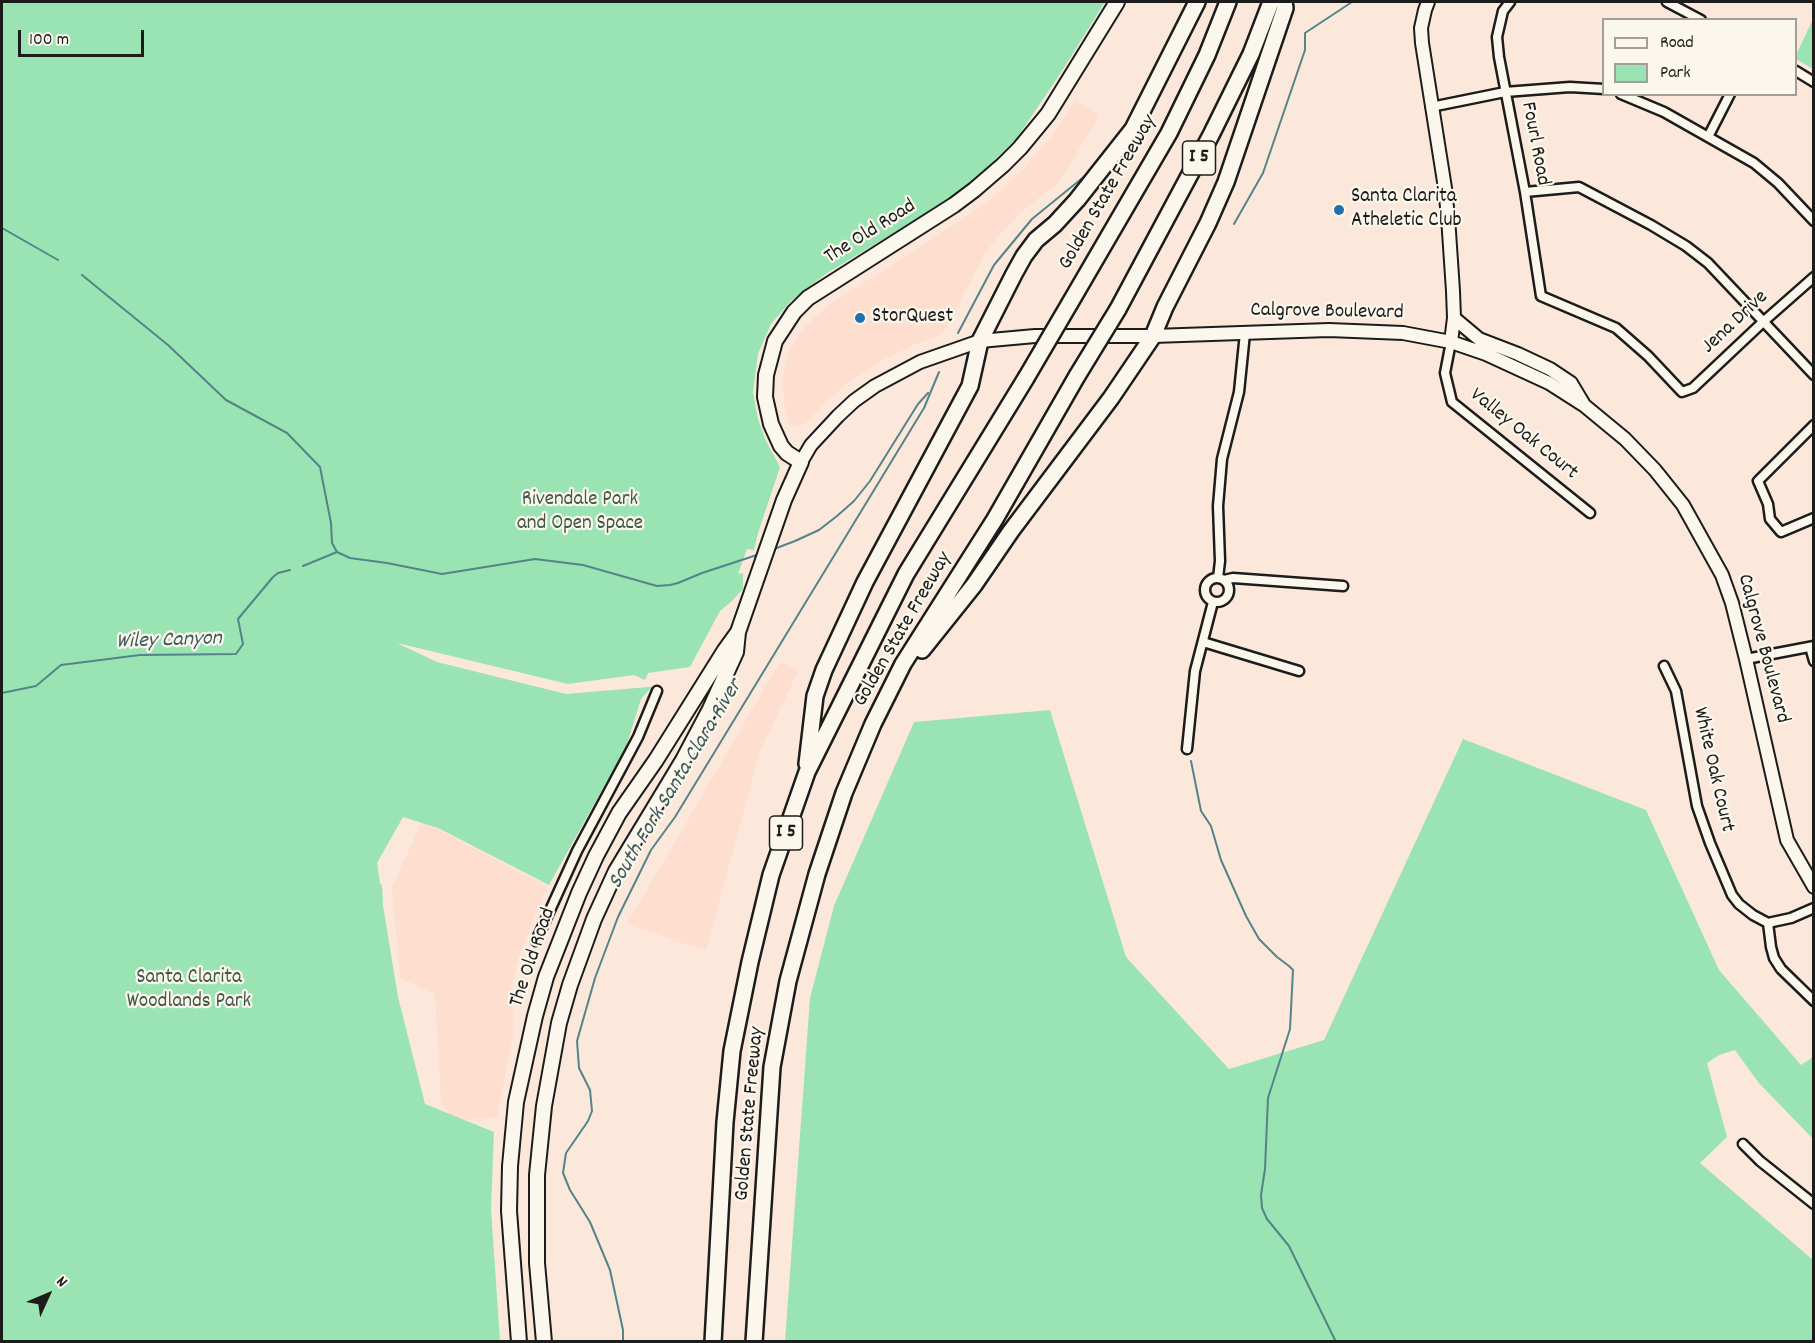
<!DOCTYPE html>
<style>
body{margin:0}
#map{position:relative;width:1815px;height:1343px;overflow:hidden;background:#fce8db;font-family:Dekko,sans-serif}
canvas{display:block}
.frame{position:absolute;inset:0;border:3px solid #1c1c1c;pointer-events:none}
.legend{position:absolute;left:1602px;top:18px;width:195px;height:78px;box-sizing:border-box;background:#fbf7ec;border:2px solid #a29f99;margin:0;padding:8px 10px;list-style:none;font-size:18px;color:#1c1c1c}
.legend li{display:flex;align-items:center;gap:12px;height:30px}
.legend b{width:30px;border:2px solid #a29f99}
.north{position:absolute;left:18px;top:1265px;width:60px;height:60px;-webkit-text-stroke:4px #fbf7ec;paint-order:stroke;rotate:46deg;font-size:16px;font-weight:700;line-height:24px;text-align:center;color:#1c1c1c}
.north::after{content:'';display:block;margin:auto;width:21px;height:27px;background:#1c1c1c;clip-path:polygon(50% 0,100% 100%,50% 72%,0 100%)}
.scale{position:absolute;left:18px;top:30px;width:126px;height:27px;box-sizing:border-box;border:3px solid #1c1c1c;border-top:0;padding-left:8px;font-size:18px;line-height:21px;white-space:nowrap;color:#1c1c1c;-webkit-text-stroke:4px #fbf7ec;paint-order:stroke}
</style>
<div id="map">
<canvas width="1815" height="1343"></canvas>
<div class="frame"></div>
<ul class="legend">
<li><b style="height:8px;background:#fbf7ec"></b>Road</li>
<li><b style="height:16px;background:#9ae4b3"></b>Park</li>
</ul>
<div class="north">N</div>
<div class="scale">100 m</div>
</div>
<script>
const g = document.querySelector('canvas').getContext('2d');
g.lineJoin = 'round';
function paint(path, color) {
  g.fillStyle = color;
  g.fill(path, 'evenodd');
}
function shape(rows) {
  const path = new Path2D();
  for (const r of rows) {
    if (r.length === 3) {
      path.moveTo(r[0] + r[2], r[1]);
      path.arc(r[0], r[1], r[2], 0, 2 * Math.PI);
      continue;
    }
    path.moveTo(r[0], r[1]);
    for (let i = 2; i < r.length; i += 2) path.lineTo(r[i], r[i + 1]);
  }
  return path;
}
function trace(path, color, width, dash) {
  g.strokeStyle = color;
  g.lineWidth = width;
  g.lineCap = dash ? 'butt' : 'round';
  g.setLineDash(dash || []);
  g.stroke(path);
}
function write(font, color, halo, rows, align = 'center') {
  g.font = font + ' Dekko,sans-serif';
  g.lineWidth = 4.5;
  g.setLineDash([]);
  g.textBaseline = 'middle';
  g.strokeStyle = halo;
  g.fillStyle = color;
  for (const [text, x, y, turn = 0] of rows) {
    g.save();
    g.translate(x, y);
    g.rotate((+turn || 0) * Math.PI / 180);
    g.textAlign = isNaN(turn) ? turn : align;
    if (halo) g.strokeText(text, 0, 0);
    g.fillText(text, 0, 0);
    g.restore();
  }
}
paint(shape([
 [1076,100,1100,115,1058,184,1024,209,998,237,985,253,943,334,909,347,885,359,856,377,828,399,804,425,790,426,785,407,782,386,785,364,792,345,801,331,826,307,972,213,995,196,1027,165,1050,138],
 [780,662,798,672,760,751,706,951,627,924],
 [422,821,547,886,520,954,511,985,514,1030,497,1117,455,1121,441,1103,435,994,400,978,392,888]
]), '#fddecf');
paint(shape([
 [2,2,1105,2,1060,74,1017,138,994,161,965,188,924,215,827,273,791,301,771,324,758,354,753,392,758,419,766,441,780,467,758,533,754,550,747,549,738,574,743,573,743,589,732,601,720,611,690,667,648,673,645,680,634,675,568,684,397,643,437,662,566,694,660,686,649,690,641,699,626,747,549,885,438,828,403,817,377,863,380,884,382,885,383,905,398,997,425,1104,494,1132,491,1209,500,1341,2,1341],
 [1813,19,1813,69,1796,59,1796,55],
 [1050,710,1126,957,1229,1069,1324,1040,1463,739,1646,810,1719,970,1801,1065,1813,1057,1813,1139,1758,1082,1735,1050,1719,1055,1707,1063,1727,1137,1700,1163,1813,1260,1813,1341,785,1341,810,998,834,906,914,722]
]), '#9ae4b3');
trace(shape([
 [1234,224,1263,173,1305,50,1305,33,1352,2],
 [2,228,58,260],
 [82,275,168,345,226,400,287,433,320,467,331,523,332,543,337,552,350,558,387,563,442,574,535,559,583,565,657,586,670,585,678,583,702,573,760,554],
 [958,333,994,265,1032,219,1091,171],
 [774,549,795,541,819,530,837,516,854,501,870,481,918,404,928,393],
 [303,566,337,552],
 [2,693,36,686,61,665,140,655,236,654,243,644,238,619,273,577,278,573,290,570],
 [1191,761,1201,811,1211,826,1221,860,1246,916,1259,939,1277,957,1289,966,1293,970,1290,1029,1268,1098,1265,1169,1261,1195,1262,1208,1267,1219,1289,1246,1336,1342],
 [623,1342,623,1330,610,1270,590,1222,570,1190,563,1173,566,1153,588,1121,592,1111,590,1090,579,1068,577,1041,595,978,618,917,651,850,675,817,924,408,939,372]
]), '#548489', 2);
const street = shape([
 [1510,2,1503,11,1497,37,1499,57,1525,192,1541,296,1616,328,1648,356,1682,392,1693,388,1763,322,1814,277],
 [1667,2,1701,20],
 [1796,71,1814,82],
 [1621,94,1664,112,1754,163,1778,183,1814,221],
 [1431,107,1505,92,1570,87,1604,89],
 [1708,137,1730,94],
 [1525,192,1579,187,1651,225,1686,246,1708,263,1814,375],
 [1451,342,1445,373,1452,402,1590,513],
 [1814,425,1758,481,1768,504,1770,519,1781,532,1814,518],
 [1217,590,12],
 [1218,578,1220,561,1218,506,1222,459,1239,392,1245,333],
 [1224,580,1233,578,1343,586],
 [1203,642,1299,671],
 [1810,647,1814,661],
 [1746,659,1814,646],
 [1664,666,1676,691,1697,806,1710,843,1732,895,1739,904,1753,915,1768,923,1791,918,1814,908],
 [1187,749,1195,671,1213,602],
 [1768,923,1771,947,1774,958,1781,969,1814,1001],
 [536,941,577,851,638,737,657,691],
 [1743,1144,1760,1161,1814,1204]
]);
const secondary = shape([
 [1428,2,1425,10,1421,28,1422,43,1445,188,1448,217,1453,291,1454,318,1451,342],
 [1454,318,1479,339,1518,354,1550,369,1571,383,1583,403],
 [801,462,811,445,838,416,854,401,875,386,920,362,980,341,1035,336,1153,336,1329,330,1403,333,1451,342,1486,354,1549,383,1585,406,1625,439,1655,470,1683,505,1722,575,1732,603,1746,659,1787,840,1814,887]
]);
const primary = shape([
 [519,1342,509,1211,510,1166,516,1102,535,1016,546,977,579,893,596,856,619,813,656,760,725,650,738,632],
 [544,1342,537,1263,537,1175,544,1106,559,1023,570,985,594,919,616,871,683,760,710,709,736,652,738,632,784,500,801,462,787,453,781,446,771,424,765,397,766,375,775,341,794,312,808,298,954,205,974,190,1003,165,1020,148,1048,114,1117,2]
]);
const highway = shape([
 [1070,303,1169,133,1207,55,1228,2],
 [1118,309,1211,135,1251,54,1271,2],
 [922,650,974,585,1011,531,1111,398,1153,336,1165,307,1208,223,1226,182,1285,8,1284,2],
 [807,764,815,696,824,670,865,582,970,386,980,341,1014,274,1024,256,1036,240,1055,224,1077,200,1133,129,1197,2],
 [713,1342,725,1122,732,1051,750,962,771,875,807,772,906,574,1026,378],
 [754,1342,772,1067,788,981,817,874,844,793,873,724,903,664,995,519,1077,376]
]);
trace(street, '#1c1c1c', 13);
trace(secondary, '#1c1c1c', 16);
trace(primary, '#1c1c1c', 18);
trace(highway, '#1c1c1c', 20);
trace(street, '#fbf7ec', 8);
trace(secondary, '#fbf7ec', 12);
trace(primary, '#fbf7ec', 14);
trace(highway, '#fbf7ec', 15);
const highwayBridge = shape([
 [1077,376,1118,309],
 [1026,378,1070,303]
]);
trace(highwayBridge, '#1c1c1c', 20, []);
trace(highwayBridge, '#fbf7ec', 15);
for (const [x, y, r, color] of [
 [1339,210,6,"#1f6fb2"],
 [860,318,6,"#1f6fb2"]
]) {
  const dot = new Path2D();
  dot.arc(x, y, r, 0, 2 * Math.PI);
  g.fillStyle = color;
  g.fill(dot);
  trace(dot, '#fbf7ec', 2);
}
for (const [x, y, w] of [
 [1199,158,33],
 [786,833,33]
]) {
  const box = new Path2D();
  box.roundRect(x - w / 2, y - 17, w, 34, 4.5);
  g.fillStyle = '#fbf7ec';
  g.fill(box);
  trace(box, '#1c1c1c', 1.5);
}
write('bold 20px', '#1c1c1c', null, [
 ["I 5",1199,158],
 ["I 5",786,833]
]);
write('21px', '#1c1c1c', '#fbf7ec', [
 ["Fourl Road",1534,144,79],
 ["Golden State Freeway",1109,193,-60],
 ["The Old Road",871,233,-32],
 ["Calgrove Boulevard",1327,313,1],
 ["Jena Drive",1736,323,-43],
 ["Valley Oak Court",1523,435,39],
 ["Golden State Freeway",904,630,-60],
 ["Calgrove Boulevard",1762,649,75],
 ["White Oak Court",1712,770,77],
 ["The Old Road",534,958,-71],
 ["Golden State Freeway",751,1114,-85]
]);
write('21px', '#1c1c1c', '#fbf7ec', [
 ["Santa Clarita",1351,198],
 ["Atheletic Club",1351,222],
 ["StorQuest",872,318]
], 'left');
write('21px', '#425849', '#fbf7ec', [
 ["Rivendale Park",580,501],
 ["and Open Space",580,525],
 ["Santa Clarita",189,979],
 ["Woodlands Park",189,1003]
]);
write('italic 22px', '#3d595c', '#fbf7ec', [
 ["Wiley Canyon",169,642,-2],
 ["South Fork Santa Clara River",677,785,-59]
]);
</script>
